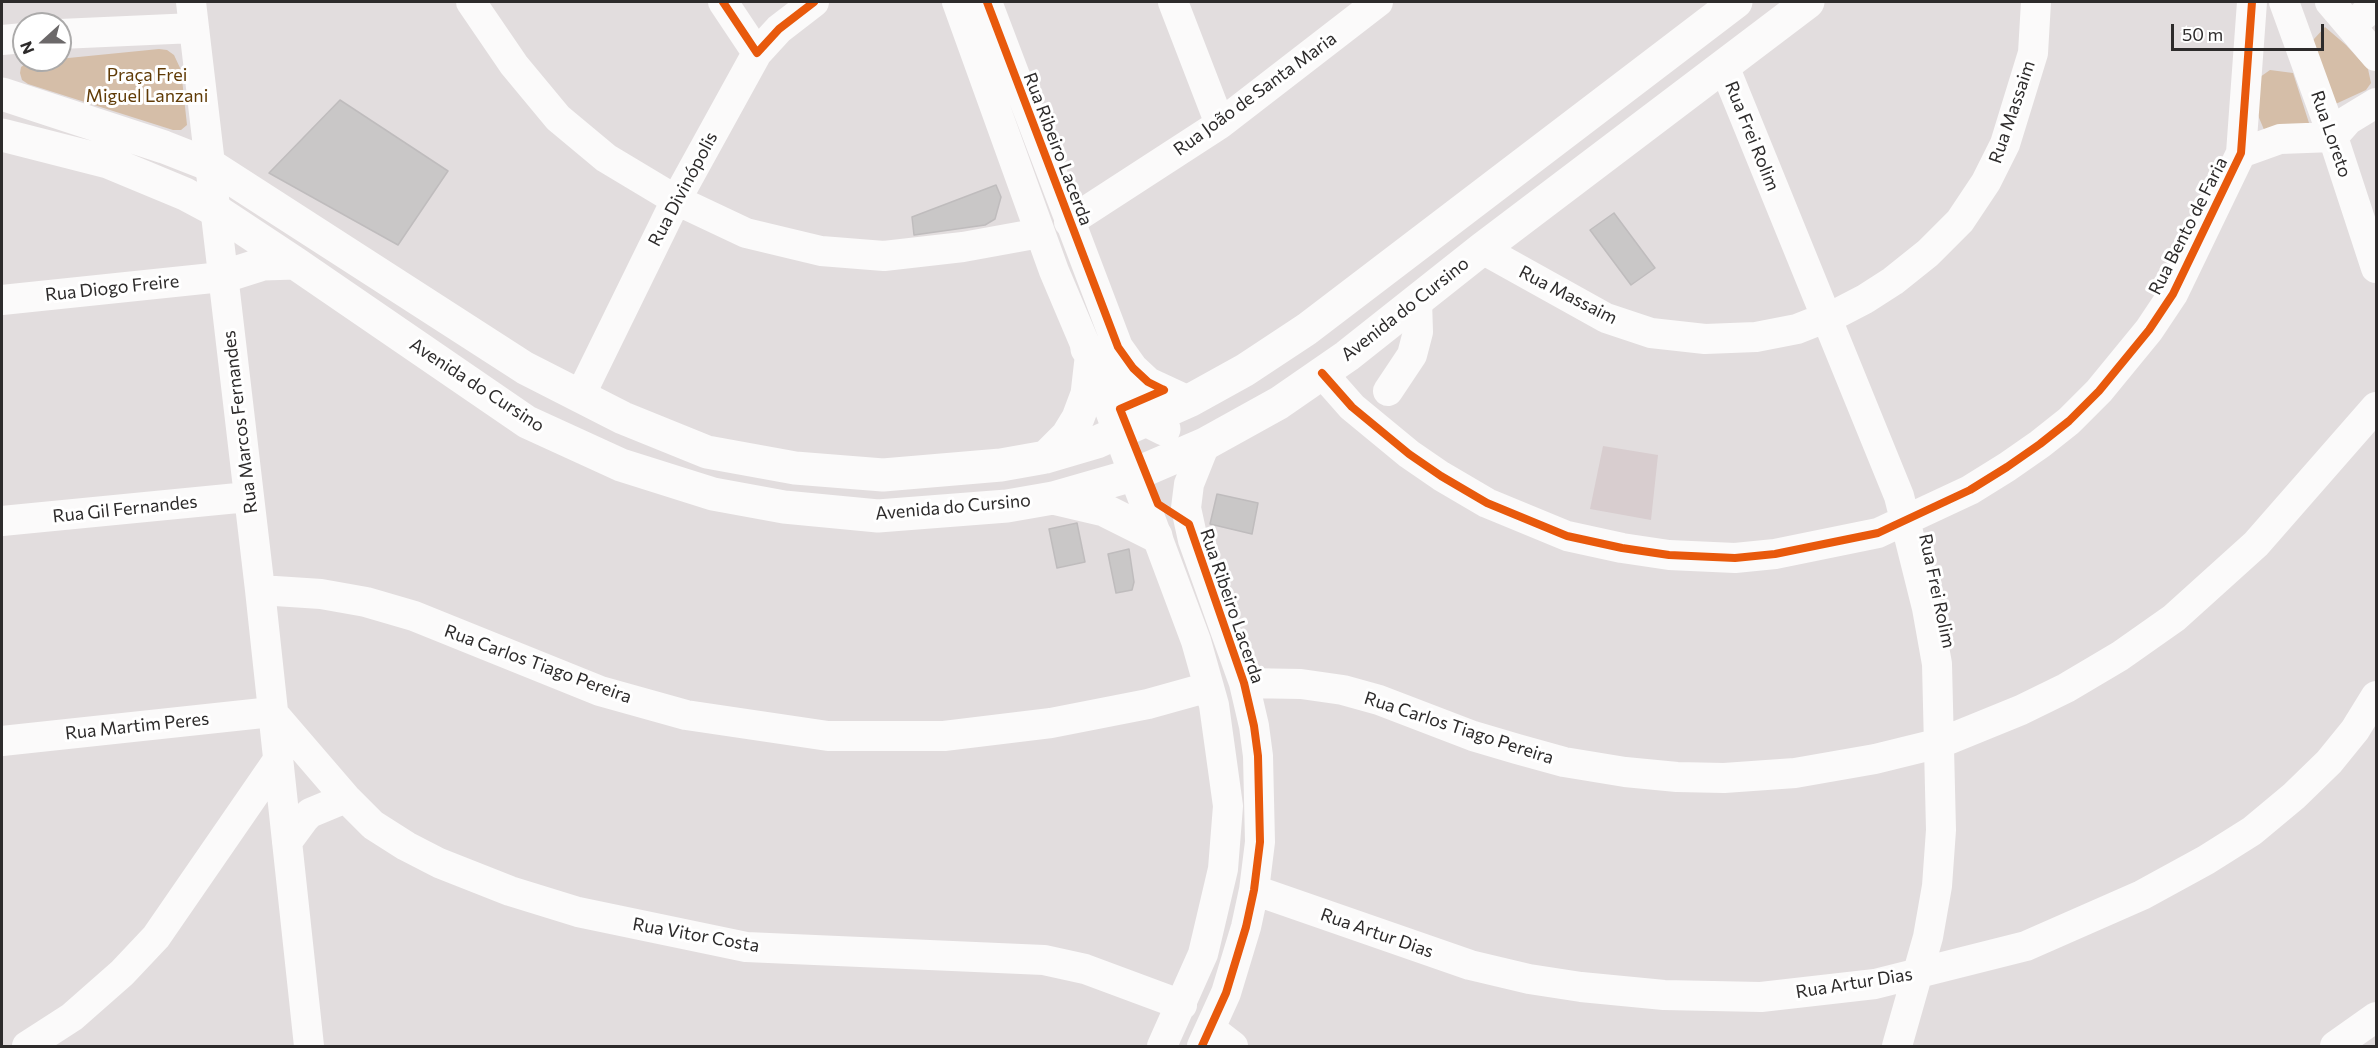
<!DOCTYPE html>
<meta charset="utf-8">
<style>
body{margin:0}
#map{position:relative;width:2378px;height:1048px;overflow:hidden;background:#e2ddde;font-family:Commissioner,sans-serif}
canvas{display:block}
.frame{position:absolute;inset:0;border:3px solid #2d2b2b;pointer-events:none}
.north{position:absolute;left:12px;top:12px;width:60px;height:60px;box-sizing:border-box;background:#fff;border:2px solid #abaaaa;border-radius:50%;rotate:249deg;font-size:16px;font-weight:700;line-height:24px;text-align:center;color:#2d2b2b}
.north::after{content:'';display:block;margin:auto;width:21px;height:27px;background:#6c696a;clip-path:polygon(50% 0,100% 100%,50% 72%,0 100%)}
.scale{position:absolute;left:2171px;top:24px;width:153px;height:27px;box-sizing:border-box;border:3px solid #2d2b2b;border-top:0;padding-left:8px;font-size:18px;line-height:21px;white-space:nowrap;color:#2d2b2b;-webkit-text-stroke:4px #fff;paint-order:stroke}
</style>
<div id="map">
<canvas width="2378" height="1048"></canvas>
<div class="frame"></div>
<div class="north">N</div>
<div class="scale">50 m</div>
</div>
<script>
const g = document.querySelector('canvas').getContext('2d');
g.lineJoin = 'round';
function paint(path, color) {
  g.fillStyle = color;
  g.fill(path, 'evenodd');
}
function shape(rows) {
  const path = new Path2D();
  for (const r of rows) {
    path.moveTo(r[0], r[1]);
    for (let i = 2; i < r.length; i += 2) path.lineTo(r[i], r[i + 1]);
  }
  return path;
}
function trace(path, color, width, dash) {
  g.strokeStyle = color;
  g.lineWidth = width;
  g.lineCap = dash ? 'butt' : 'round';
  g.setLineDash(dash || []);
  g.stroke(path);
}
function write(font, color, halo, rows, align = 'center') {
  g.font = font + ' Commissioner,sans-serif';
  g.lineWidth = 6;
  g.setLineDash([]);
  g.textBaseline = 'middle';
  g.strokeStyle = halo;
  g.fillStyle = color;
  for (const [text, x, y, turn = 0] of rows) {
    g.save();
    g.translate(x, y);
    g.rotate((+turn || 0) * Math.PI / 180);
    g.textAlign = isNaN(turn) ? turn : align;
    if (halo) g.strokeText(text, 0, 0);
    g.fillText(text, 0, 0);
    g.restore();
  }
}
paint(shape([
 [1603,446,1658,455,1651,520,1590,509]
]), '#d8cdcf');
paint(shape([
 [2325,27,2346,45,2368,69,2371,83,2366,90,2329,107,2303,51],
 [159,49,167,50,174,55,181,70,187,125,181,130,173,130,28,84,22,80,20,73,21,67,28,62],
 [2270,70,2293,73,2309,123,2265,132,2257,113,2253,82]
]), '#d5bea8');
const building = shape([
 [340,100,448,171,398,245,269,173,340,100],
 [996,185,1001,197,995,219,985,225,914,235,912,217,996,185],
 [1614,213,1655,268,1631,285,1590,230,1614,213],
 [1217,494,1258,503,1252,534,1210,524,1217,494],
 [1077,523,1085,562,1057,568,1049,529,1077,523],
 [1129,549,1134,582,1132,590,1116,593,1108,554,1129,549]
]);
paint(building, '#c9c7c7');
trace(building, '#bfbcbd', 1.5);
trace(shape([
 [191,2,260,590,309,1046],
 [471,2,514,65,558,118,606,158,676,200,746,233,821,251,884,256,963,247,1040,233],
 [723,2,757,53],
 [957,2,1054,271,1087,349,1196,641,1214,705,1228,806,1223,869,1203,954,1162,1046],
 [987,2,1118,347,1133,368,1148,382,1189,401],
 [1173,2,1220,124],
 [2284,2,2333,137,2376,268],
 [2330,2,2376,56],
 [2351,26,2376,4],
 [60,34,194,28],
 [2,40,24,38],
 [1724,66,1899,496,1927,608,1937,664,1941,830,1937,886,1928,937,1897,1046],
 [2241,153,2280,139,2333,137,2348,120,2376,103],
 [1069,222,1220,124,1378,2],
 [1482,249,1606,318,1651,333,1705,339,1756,337,1797,329,1840,312,1865,299,1893,281,1928,253,1960,221,1986,182,2005,144,2033,53,2036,2],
 [2,300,222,277],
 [1322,373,1352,407,1409,454,1441,476,1487,503,1567,536,1622,548,1669,555,1735,558,1775,554,1878,533,1970,490,2007,467,2040,444,2069,421,2099,391,2149,330,2173,294,2241,153,2252,2],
 [1388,391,1412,355,1418,332,1417,301],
 [580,396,676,200,757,53,779,29,814,2],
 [2,521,248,497],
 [260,590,321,594,366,602,414,616,600,691,686,715,828,736,944,736,1051,723,1148,704,1209,687],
 [1244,683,1301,684,1343,690,1379,700,1473,736,1517,749,1564,762,1625,772,1677,777,1724,778,1795,773,1875,759,1940,743,2021,710,2066,688,2120,656,2174,618,2256,544,2376,407],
 [2,741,272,712,346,798,373,825,406,846,439,863,510,891,578,912,746,947,1044,960,1085,969,1182,1005],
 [287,842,304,819,310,813,346,798],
 [1254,890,1470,965,1529,979,1581,987,1664,995,1761,997,1875,984,2026,946,2142,895,2206,860,2252,831,2294,796,2329,762,2355,730,2376,696],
 [1211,1029,1233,1046],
 [27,1046,72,1017,122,973,156,937,278,760],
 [1202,1046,1226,993,1246,927,1254,890,1260,842,1258,756,1254,726,1244,683,1193,540,1186,508,1189,484,1205,444],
 [2335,1046,2376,1017]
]), '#fbfafa', 30);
trace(shape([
 [2,94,164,147,210,165,525,368,623,418,707,452,795,468,883,475,1001,465,1046,457,1097,442,1189,401,1245,370,1307,329,1736,2],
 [2,135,108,162,185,194,215,210,295,263,527,422,621,465,713,494,784,507,878,516,1007,506,1053,498,1133,475,1205,444,1279,403,1347,356,1482,249,1808,2],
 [222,277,263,264,295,263],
 [1087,349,1130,405,1148,421,1164,429],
 [1046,457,1067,436,1078,418,1087,394,1091,359],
 [1057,499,1104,510,1156,536]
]), '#fbfafa', 33);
trace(shape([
 [723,2,757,53,779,29,814,2],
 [987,2,1118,347,1133,368,1148,382,1164,390],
 [1322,373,1352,407,1409,454,1441,476,1487,503,1567,536,1622,548,1669,555,1735,558,1775,554,1878,533,1970,490,2007,467,2040,444,2069,421,2099,391,2149,330,2173,294,2241,153,2252,2],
 [1164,390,1120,409,1158,504,1189,524,1244,683,1254,726,1258,756,1260,842,1254,890,1246,927,1226,993,1202,1046]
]), '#e8590c', 8);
write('18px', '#603b06', '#fff', [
 ["Praça Frei",147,75],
 ["Miguel Lanzani",147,96]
]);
write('18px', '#2d2b2b', '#fff', [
 ["Rua João de Santa Maria",1255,94,-36],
 ["Rua Massaim",2012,112,-71],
 ["Rua Loreto",2331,134,71],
 ["Rua Frei Rolim",1752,136,68],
 ["Rua Ribeiro Lacerda",1058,149,69],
 ["Rua Divinópolis",683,189,-62],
 ["Rua Bento de Faria",2188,226,-63],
 ["Rua Diogo Freire",112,288,-6],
 ["Rua Massaim",1568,295,27],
 ["Avenida do Cursino",1405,309,-38],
 ["Avenida do Cursino",477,385,33],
 ["Rua Marcos Fernandes",240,422,-97],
 ["Avenida do Cursino",953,507,-5],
 ["Rua Gil Fernandes",125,509,-6],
 ["Rua Frei Rolim",1937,591,78],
 ["Rua Ribeiro Lacerda",1232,606,71],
 ["Rua Carlos Tiago Pereira",538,664,20],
 ["Rua Martim Peres",137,726,-6],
 ["Rua Carlos Tiago Pereira",1459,728,18],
 ["Rua Artur Dias",1377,933,19],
 ["Rua Vitor Costa",696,935,10],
 ["Rua Artur Dias",1854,983,-9]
]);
</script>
